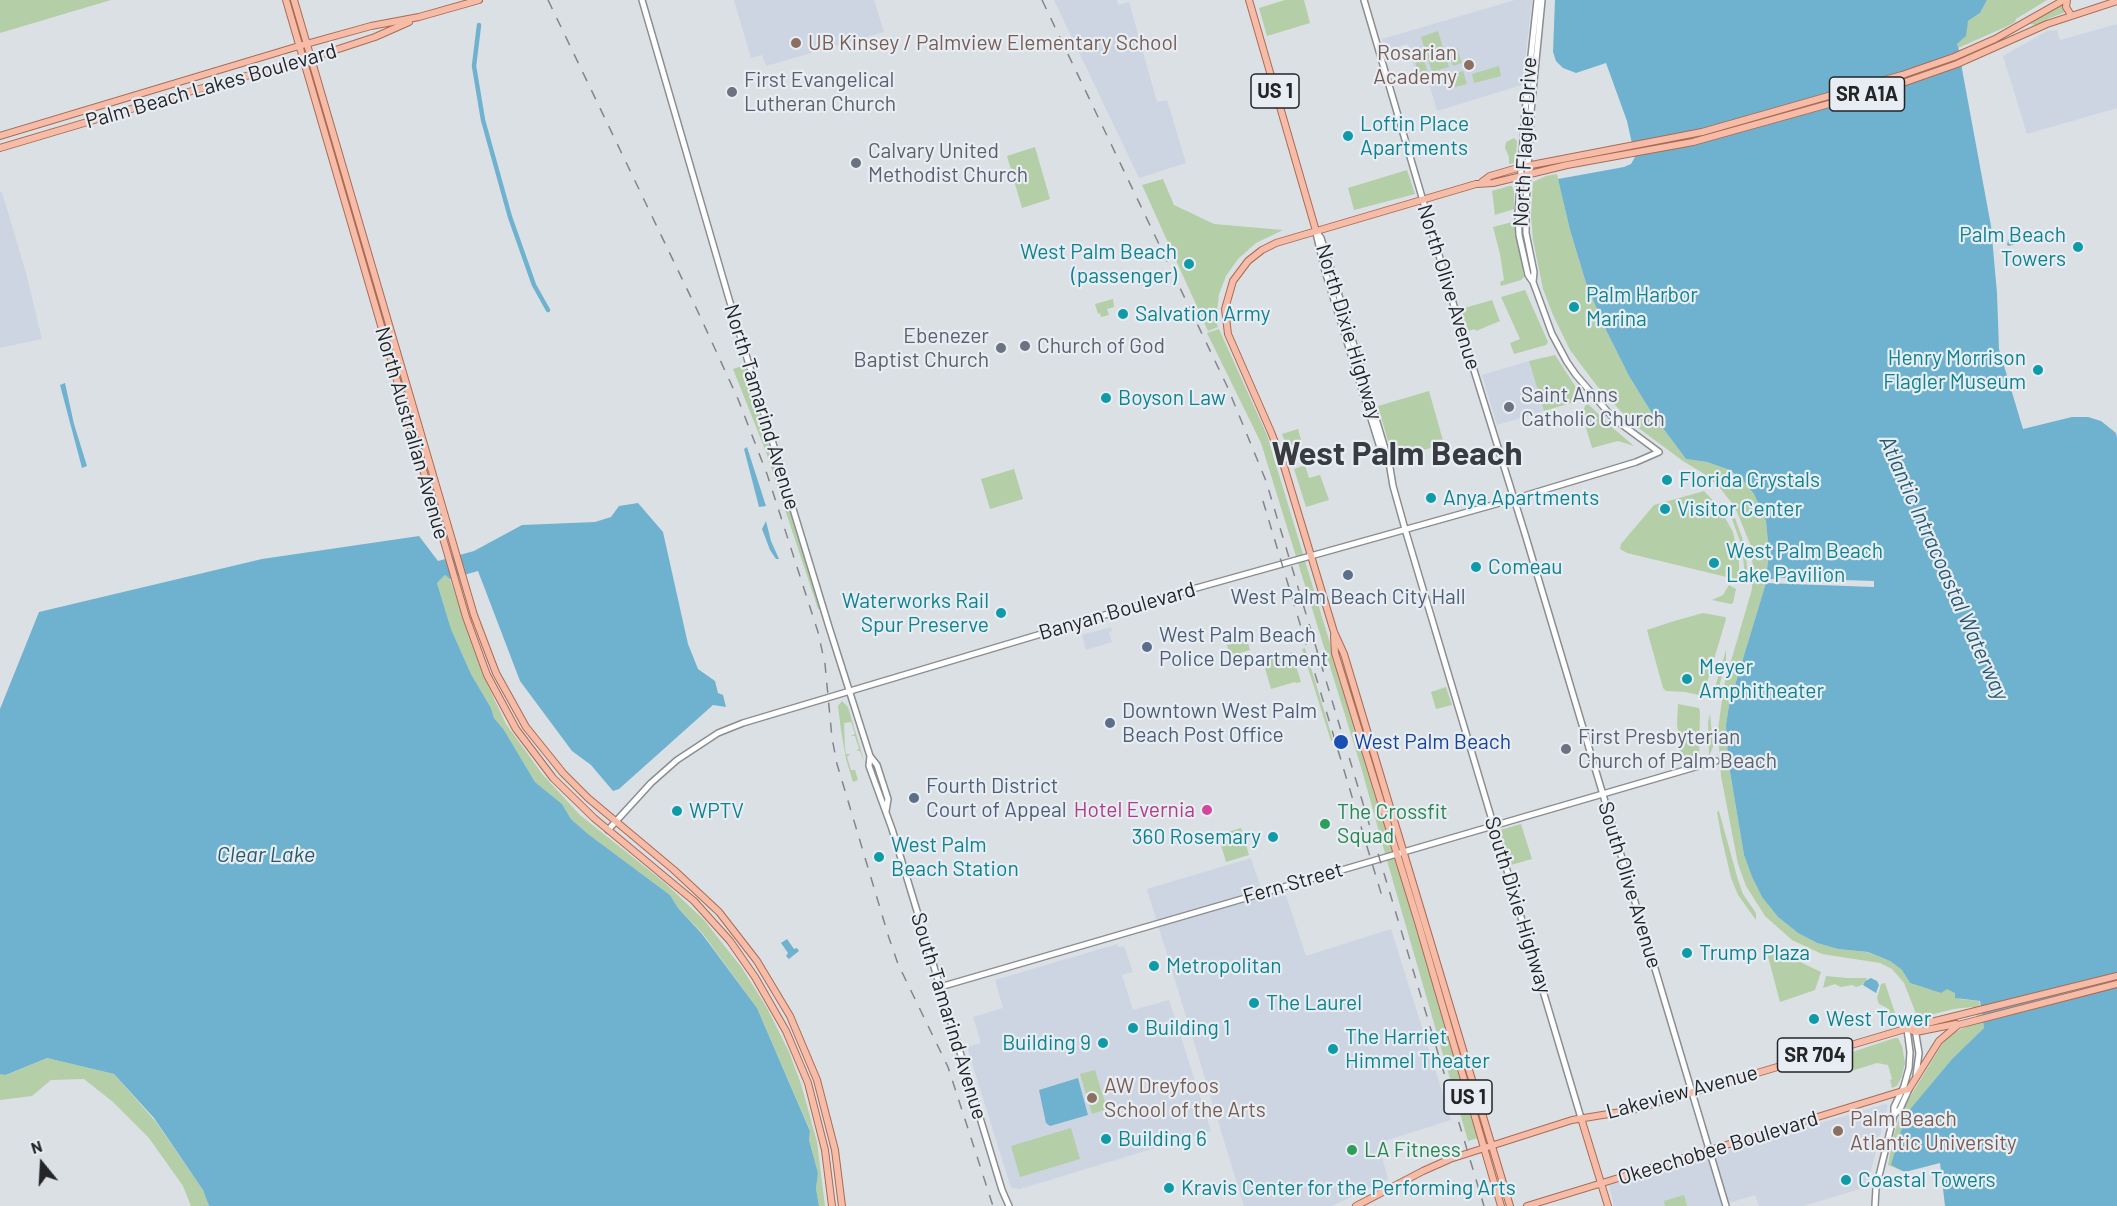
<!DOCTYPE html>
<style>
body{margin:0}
#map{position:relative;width:2117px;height:1206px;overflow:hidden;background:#dbe0e5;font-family:Barlow,sans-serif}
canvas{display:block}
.north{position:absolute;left:12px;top:1134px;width:60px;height:60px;-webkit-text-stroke:4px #e8edf3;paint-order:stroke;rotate:342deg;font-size:16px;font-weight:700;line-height:24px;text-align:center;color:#232527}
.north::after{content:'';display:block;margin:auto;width:21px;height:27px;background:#232527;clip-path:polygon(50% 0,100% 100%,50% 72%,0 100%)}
</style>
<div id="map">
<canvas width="2117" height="1206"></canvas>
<div class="north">N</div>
</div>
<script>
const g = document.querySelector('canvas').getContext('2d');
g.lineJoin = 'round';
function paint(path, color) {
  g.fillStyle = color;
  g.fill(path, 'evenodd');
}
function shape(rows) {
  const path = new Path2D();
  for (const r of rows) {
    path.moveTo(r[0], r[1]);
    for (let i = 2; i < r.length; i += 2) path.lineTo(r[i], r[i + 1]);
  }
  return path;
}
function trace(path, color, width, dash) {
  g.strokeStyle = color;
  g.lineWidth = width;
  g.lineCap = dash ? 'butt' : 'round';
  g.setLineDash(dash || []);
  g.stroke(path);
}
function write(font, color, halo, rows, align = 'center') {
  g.font = font + ' Barlow,sans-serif';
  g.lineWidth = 4.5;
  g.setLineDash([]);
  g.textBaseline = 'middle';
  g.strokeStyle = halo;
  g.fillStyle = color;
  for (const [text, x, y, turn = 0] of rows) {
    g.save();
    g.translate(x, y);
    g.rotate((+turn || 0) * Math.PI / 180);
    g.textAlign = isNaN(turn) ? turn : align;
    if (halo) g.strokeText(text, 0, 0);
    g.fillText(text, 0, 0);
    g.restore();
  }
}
paint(shape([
 [734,0,874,0,884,32,766,66,762,55,751,58],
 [1054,0,1117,0,1118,5,1129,2,1157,102,1167,100,1186,163,1139,178],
 [1515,0,1532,0,1522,85,1437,111,1427,76,1417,79,1408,44,1385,50,1382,39],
 [2117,24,2117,108,2027,134,2003,56,2047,31,2057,30,2060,40],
 [0,192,2,192,26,273,42,339,0,348],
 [1529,361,1544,411,1497,425,1482,375],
 [1111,627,1112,631,1109,633,1112,642,1086,650,1082,635],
 [1251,858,1263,895,1284,889,1306,956,1391,929,1451,1120,1378,1143,1388,1179,1332,1206,1244,1206,1147,889],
 [1117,944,1118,947,1124,946,1133,972,1122,975,1133,1010,1169,1000,1211,1131,1020,1189,1011,1188,967,1047,981,1043,973,1017,1003,1008,995,980],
 [1885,1104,1888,1105,1867,1187,1803,1206,1759,1206,1755,1195,1729,1203,1727,1206,1614,1206,1609,1185]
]), '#ccd5e1');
paint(shape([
 [0,0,111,0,0,33],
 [1285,0,1304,0,1310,23,1267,36,1259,8],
 [1987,0,2047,0,2016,19,2015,22,2010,25,1958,48,1957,43,1964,38,1968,21,1980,13],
 [2062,4,2066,12,2050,18,2038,25,2028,24],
 [1438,31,1449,67,1432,72,1421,37],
 [1457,48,1462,63,1453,66,1448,51],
 [1424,59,1428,74,1419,76,1415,61],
 [1499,66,1501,76,1474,83,1472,74],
 [1463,71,1467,84,1455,87,1450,80,1434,85,1432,81],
 [1514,138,1517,141,1516,156,1514,163,1509,164,1509,157,1505,148,1506,142],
 [1035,147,1050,199,1022,208,1007,156],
 [1407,170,1415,194,1354,210,1348,188],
 [1557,174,1570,230,1586,283,1605,328,1629,376,1653,415,1686,459,1707,462,1727,469,1741,478,1754,494,1766,521,1769,553,1765,586,1729,705,1726,725,1728,761,1744,855,1752,877,1762,897,1778,917,1798,933,1817,943,1838,949,1867,952,1890,961,1902,970,1910,983,1941,993,1945,985,1959,990,1959,999,1979,1001,1984,1028,1952,1059,1906,1114,1896,1150,1905,1172,1888,1165,1894,1134,1902,1110,1944,1041,1949,1035,1968,1026,1977,1018,1976,1013,1972,1007,1954,1009,1922,1017,1917,1016,1904,983,1892,969,1880,963,1822,954,1792,940,1765,916,1746,886,1738,864,1721,776,1718,730,1724,685,1752,589,1753,567,1750,544,1735,507,1720,488,1706,475,1683,461,1633,424,1597,386,1570,350,1553,315,1543,289,1533,240,1531,216,1533,182,1546,176],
 [1163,179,1174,205,1214,224,1283,230,1256,243,1238,259,1226,276,1219,294,1216,321,1218,327,1208,331,1142,185],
 [1509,186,1512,186,1514,191,1514,209,1495,215,1492,191],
 [1512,222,1515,224,1524,277,1521,280,1501,286,1500,282,1504,280,1500,254,1493,227],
 [1525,290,1548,342,1546,345,1514,354,1510,343,1520,339,1501,297],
 [1113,299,1114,307,1107,309,1109,315,1101,317,1100,313,1098,314,1095,304],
 [1492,300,1500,321,1476,331,1475,329,1468,331,1461,309],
 [1219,329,1267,435,1459,1070,1467,1075,1486,1136,1468,1141,1388,864,1361,767,1261,443,1207,333],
 [1555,355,1579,392,1580,396,1574,402,1544,411,1529,361],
 [745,365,785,499,788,499,821,609,818,609,766,452,733,369],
 [1429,391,1444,444,1393,459,1378,406],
 [1588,404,1613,428,1634,446,1618,441,1592,448,1582,414,1585,406],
 [1298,429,1301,440,1298,441,1302,454,1291,458,1282,434],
 [1305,465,1309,478,1320,475,1329,500,1306,507,1294,469],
 [1014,469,1023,499,990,509,981,479],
 [1704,491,1719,507,1733,532,1739,561,1739,580,1627,553,1620,549,1621,544,1654,505],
 [1735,518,1745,546,1748,577,1745,577,1742,547,1732,519],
 [445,575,450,579,483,675,506,724,543,775,580,815,665,883,704,920,742,968,767,1008,789,1052,801,1084,817,1142,825,1206,819,1206,816,1189,818,1173,809,1140,810,1130,757,1008,703,934,678,908,670,895,588,834,571,819,562,804,535,782,504,730,494,718,491,708,471,674,451,629,437,583],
 [1729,585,1736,589,1733,603,1731,604,1712,600,1723,595],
 [1703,613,1725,617,1726,619,1703,696,1685,692,1666,691,1663,688,1647,630,1674,621],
 [1247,639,1250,650,1230,656,1227,645],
 [1305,648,1333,740,1331,741,1302,649],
 [1726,650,1726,661,1716,698,1714,698,1716,684],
 [1292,652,1301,682,1296,683,1295,682,1271,689,1263,661],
 [1446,687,1452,705,1436,709,1431,692],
 [842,701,848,707,865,764,860,751,856,751,859,749,855,736,851,736,855,734,851,722,844,723,845,748,846,754,850,754,847,757,851,770,855,770,858,780,853,782,846,759,841,730,838,706],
 [1678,704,1699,708,1700,712,1699,759,1682,763,1677,724],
 [1710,714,1713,747,1709,756,1708,722],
 [1719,811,1738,880,1743,894,1756,913,1756,920,1738,895,1731,878,1721,835,1717,812],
 [1521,824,1532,859,1511,865,1500,830],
 [1241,828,1249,855,1226,862,1218,835],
 [1772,944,1786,955,1821,972,1815,990,1780,1002,1766,949],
 [1826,976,1847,978,1867,978,1862,985,1856,987,1852,985,1841,987,1835,984,1823,988],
 [1885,983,1895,1013,1890,1020,1887,1008,1879,1004,1877,998,1881,984],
 [1895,1038,1898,1038,1902,1046,1905,1063,1902,1076,1897,1086,1892,1088,1890,1080,1892,1079,1888,1065,1877,1063,1848,1072,1843,1055],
 [47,1058,114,1074,156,1122,203,1190,209,1206,191,1206,183,1186,149,1138,113,1102,84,1079,51,1080,32,1096,0,1100,0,1073,7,1075],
 [1095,1070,1107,1109,1092,1114,1080,1074],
 [1071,1128,1080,1159,1020,1177,1011,1146],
 [1684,1195,1687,1206,1665,1206,1664,1201]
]), '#b4cea7');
paint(shape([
 [1555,0,1987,0,1980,13,1968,21,1966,36,1957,44,1961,56,1962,69,1991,226,1997,293,1999,349,2023,429,2072,417,2088,417,2101,421,2116,433,2117,438,2117,1206,1945,1206,1940,1163,1905,1172,1891,1165,1906,1114,1952,1059,1984,1028,1980,1001,1955,998,1955,993,1947,989,1941,993,1910,983,1902,970,1890,961,1868,952,1838,949,1817,943,1798,933,1778,917,1762,897,1752,877,1744,855,1728,760,1726,725,1729,705,1765,586,1769,553,1766,521,1754,494,1741,478,1727,469,1707,462,1686,459,1653,415,1629,376,1605,328,1586,283,1570,230,1558,179,1624,167,1631,164,1635,157,1627,121,1606,63,1576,73,1563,68,1556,61,1553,52],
 [2014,233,2019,233,2022,240,2018,243,2009,246,2007,245,2008,240],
 [65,383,74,424,87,466,82,468,60,385],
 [747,447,766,506,759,507,744,449],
 [638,503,663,532,688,644,698,669,715,681,718,693,723,695,726,707,713,705,619,789,613,791,591,765,572,751,520,681,478,571,450,579,445,575,437,583,451,629,471,674,491,708,494,718,504,730,535,782,562,804,571,819,588,834,670,895,678,908,702,934,757,1008,810,1131,809,1140,818,1173,816,1189,819,1206,209,1206,203,1190,154,1118,114,1074,47,1058,6,1075,0,1074,0,709,39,612,262,559,419,536,438,561,474,551,522,525,595,522,611,517,619,506],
 [766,521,771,541,779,559,776,559,770,550,762,529],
 [787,939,794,949,797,948,799,951,789,959,786,956,788,953,781,943],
 [1871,978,1877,981,1879,985,1876,993,1863,985,1865,981],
 [1078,1078,1088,1115,1050,1126,1046,1123,1039,1090]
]), '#6fb2cf');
paint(shape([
 [1781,578,1874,581,1874,587,1765,583,1765,580]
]), '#dbe0e5');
trace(shape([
 [479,25,474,66,483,120,510,217,534,285,548,310]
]), '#6fb2cf', 4.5);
const minor = shape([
 [642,0,729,299,829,627,870,756,877,765,888,799,886,811],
 [1364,0,1454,306,1525,534,1726,1206],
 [1316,231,1321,238,1331,269,1389,462,1393,486,1405,529,1581,1118],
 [1316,233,1325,271,1382,454],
 [1533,282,1528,275,1519,235,1518,214,1525,112,1537,0],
 [870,756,869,766,892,829,1002,1190,1009,1206],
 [608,830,651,783,677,760,718,733,743,723,1175,594,1514,499,1636,462,1659,452,1613,418,1576,375,1567,362,1552,334,1533,282,1534,272,1526,233,1526,204,1531,111,1542,0],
 [940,987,1716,761],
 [1915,1029,1919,1053,1916,1076],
 [1894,1115,1900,1109,1909,1089],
 [1875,1206,1876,1188,1894,1115,1894,1107,1904,1086,1909,1068,1910,1052,1907,1029]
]);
const major = shape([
 [286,0,466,617,487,675,516,729,553,778,594,818,694,901,730,941,755,977,786,1031,808,1083,825,1150,832,1206],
 [294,0,474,615,496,673,526,727,563,773,588,798,674,870,719,912,757,961,790,1016,817,1080,835,1150,842,1206],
 [1249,0,1316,231],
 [2067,0,2066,7,2071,15],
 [0,136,299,46,371,26,419,17,479,0],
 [0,148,185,93,311,58,375,37,409,22],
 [1482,182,1490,176,1521,167,1702,132,1902,75,1954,57,1995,39,2064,0],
 [1334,636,1335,653,1418,922,1501,1206],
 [1907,1029,1916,1032,1956,1024],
 [1581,1118,1608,1206],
 [1356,1206,1423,1171,1450,1159,1572,1120,1633,1110,1915,1026,2117,976],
 [1510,1206,1344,654,1334,632,1283,463,1271,432,1228,334,1225,309,1233,281,1248,261,1262,250,1276,243,1476,184,1493,183,1567,165,1693,142,1897,85,1957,64,2047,24,2117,1],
 [1527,1206,1909,1089,1939,1041,1958,1025,2117,984]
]);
trace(minor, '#8a8e93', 8);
trace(major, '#aa6b54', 8);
trace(minor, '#fff', 5);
trace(major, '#f7bca7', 6);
trace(shape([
 [548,0,699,314,738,399,767,474,818,632,825,664,832,738,837,764,889,938,898,964,948,1067,993,1206],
 [1042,0,1227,386,1266,481,1484,1206],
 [1263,501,1384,903]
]), '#828589', 1.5, [10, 10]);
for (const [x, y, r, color] of [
 [796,43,6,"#8d6e63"],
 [1469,65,6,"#8d6e63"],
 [732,92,6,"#6b7280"],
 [1348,136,6,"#0f9aa8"],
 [856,163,6,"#6b7280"],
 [2078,247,6,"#0f9aa8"],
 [1189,264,6,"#0f9aa8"],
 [1574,307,6,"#0f9aa8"],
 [1123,314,6,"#0f9aa8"],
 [1025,346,6,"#6b7280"],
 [1001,348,6,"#6b7280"],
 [2038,370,6,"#0f9aa8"],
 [1106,398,6,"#0f9aa8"],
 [1509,407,6,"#6b7280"],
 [1667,480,6,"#0f9aa8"],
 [1431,498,6,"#0f9aa8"],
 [1665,509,6,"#0f9aa8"],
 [1714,563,6,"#0f9aa8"],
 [1476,567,6,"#0f9aa8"],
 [1348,575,6,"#5c6f8a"],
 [1001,613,6,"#0f9aa8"],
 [1147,647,6,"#5c6f8a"],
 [1687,679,6,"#0f9aa8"],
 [1110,723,6,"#5c6f8a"],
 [1341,742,8,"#1a4fb4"],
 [1566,749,6,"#6b7280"],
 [914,798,6,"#5c6f8a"],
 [1207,810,6,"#d1479c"],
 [677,811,6,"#0f9aa8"],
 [1325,824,6,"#2e9e5b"],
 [1273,837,6,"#0f9aa8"],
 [879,857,6,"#0f9aa8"],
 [1687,953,6,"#0f9aa8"],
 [1154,966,6,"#0f9aa8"],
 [1254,1003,6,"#0f9aa8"],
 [1814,1019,6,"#0f9aa8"],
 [1133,1028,6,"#0f9aa8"],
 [1103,1043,6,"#0f9aa8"],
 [1333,1049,6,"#0f9aa8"],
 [1092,1098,6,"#8d6e63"],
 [1838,1131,6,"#8d6e63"],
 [1106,1139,6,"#0f9aa8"],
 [1352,1150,6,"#2e9e5b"],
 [1846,1180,6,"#0f9aa8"],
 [1169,1188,6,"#0f9aa8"]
]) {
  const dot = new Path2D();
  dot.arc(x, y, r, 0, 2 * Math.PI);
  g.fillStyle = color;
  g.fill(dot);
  trace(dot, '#e8edf3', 2);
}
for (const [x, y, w] of [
 [1275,91,48],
 [1867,94,75],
 [1815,1055,75],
 [1468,1097,48]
]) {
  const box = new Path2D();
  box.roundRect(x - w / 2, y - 17, w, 34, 4.5);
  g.fillStyle = '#e8edf3';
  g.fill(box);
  trace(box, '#232527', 1.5);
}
write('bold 20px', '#232527', null, [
 ["US 1",1275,91],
 ["SR A1A",1867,94],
 ["SR 704",1815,1055],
 ["US 1",1468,1097]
]);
write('21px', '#785e54', '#e8edf3', [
 ["UB Kinsey / Palmview Elementary School",808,43],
 ["Rosarian",1457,53,"right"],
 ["Academy",1457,77,"right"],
 ["AW Dreyfoos",1104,1086],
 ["School of the Arts",1104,1110],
 ["Palm Beach",1850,1119],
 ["Atlantic University",1850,1143]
], 'left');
write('21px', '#5b616d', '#e8edf3', [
 ["First Evangelical",744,80],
 ["Lutheran Church",744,104],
 ["Calvary United",868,151],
 ["Methodist Church",868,175],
 ["Ebenezer",989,336,"right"],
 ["Baptist Church",989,360,"right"],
 ["Church of God",1037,346],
 ["Saint Anns",1521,395],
 ["Catholic Church",1521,419],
 ["First Presbyterian",1578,737],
 ["Church of Palm Beach",1578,761]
], 'left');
write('21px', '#232527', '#e8edf3', [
 ["Palm Beach Lakes Boulevard",211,86,-16],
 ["North Flagler Drive",1525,142,-87],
 ["North Olive Avenue",1449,287,73],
 ["North Dixie Highway",1349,332,73],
 ["North Tamarind Avenue",762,407,73],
 ["North Australian Avenue",412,433,74],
 ["Banyan Boulevard",1117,611,-16],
 ["Fern Street",1293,883,-16],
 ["South Olive Avenue",1630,885,73],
 ["South Dixie Highway",1518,905,73],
 ["South Tamarind Avenue",949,1016,73],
 ["Lakeview Avenue",1682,1092,-15],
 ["Okeechobee Boulevard",1718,1148,-17]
]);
write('21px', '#0d838f', '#e8edf3', [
 ["Loftin Place",1360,124],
 ["Apartments",1360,148],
 ["Palm Beach",2066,235,"right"],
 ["Towers",2066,259,"right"],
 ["West Palm Beach",1177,252,"right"],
 ["(passenger)",1177,276,"right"],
 ["Palm Harbor",1586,295],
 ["Marina",1586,319],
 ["Salvation Army",1135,314],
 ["Henry Morrison",2026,358,"right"],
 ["Flagler Museum",2026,382,"right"],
 ["Boyson Law",1118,398],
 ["Florida Crystals",1679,480],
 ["Anya Apartments",1443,498],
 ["Visitor Center",1677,509],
 ["West Palm Beach",1726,551],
 ["Lake Pavilion",1726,575],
 ["Comeau",1488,567],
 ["Waterworks Rail",989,601,"right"],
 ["Spur Preserve",989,625,"right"],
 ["Meyer",1699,667],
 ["Amphitheater",1699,691],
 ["WPTV",689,811],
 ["360 Rosemary",1261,837,"right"],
 ["West Palm",891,845],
 ["Beach Station",891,869],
 ["Trump Plaza",1699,953],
 ["Metropolitan",1166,966],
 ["The Laurel",1266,1003],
 ["West Tower",1826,1019],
 ["Building 1",1145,1028],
 ["The Harriet",1345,1037],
 ["Himmel Theater",1345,1061],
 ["Building 9",1091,1043,"right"],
 ["Building 6",1118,1139],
 ["Coastal Towers",1858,1180],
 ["Kravis Center for the Performing Arts",1181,1188]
], 'left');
write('21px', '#4e5e75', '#e8edf3', [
 ["West Palm Beach City Hall",1348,597,"center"],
 ["West Palm Beach",1159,635],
 ["Police Department",1159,659],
 ["Downtown West Palm",1122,711],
 ["Beach Post Office",1122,735],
 ["Fourth District",926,786],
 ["Court of Appeal",926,810]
], 'left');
write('21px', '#164399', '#e8edf3', [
 ["West Palm Beach",1354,742]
], 'left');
write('21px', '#b23c85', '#e8edf3', [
 ["Hotel Evernia",1195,810]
], 'right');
write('21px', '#27864d', '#e8edf3', [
 ["The Crossfit",1337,812],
 ["Squad",1337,836],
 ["LA Fitness",1364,1150]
], 'left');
write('italic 22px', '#255a70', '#e8edf3', [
 ["Atlantic Intracoastal Waterway",1944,568,66],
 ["Clear Lake",266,855]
]);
write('bold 33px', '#383b40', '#e8edf3', [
 ["West Palm Beach",1397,454]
]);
</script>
